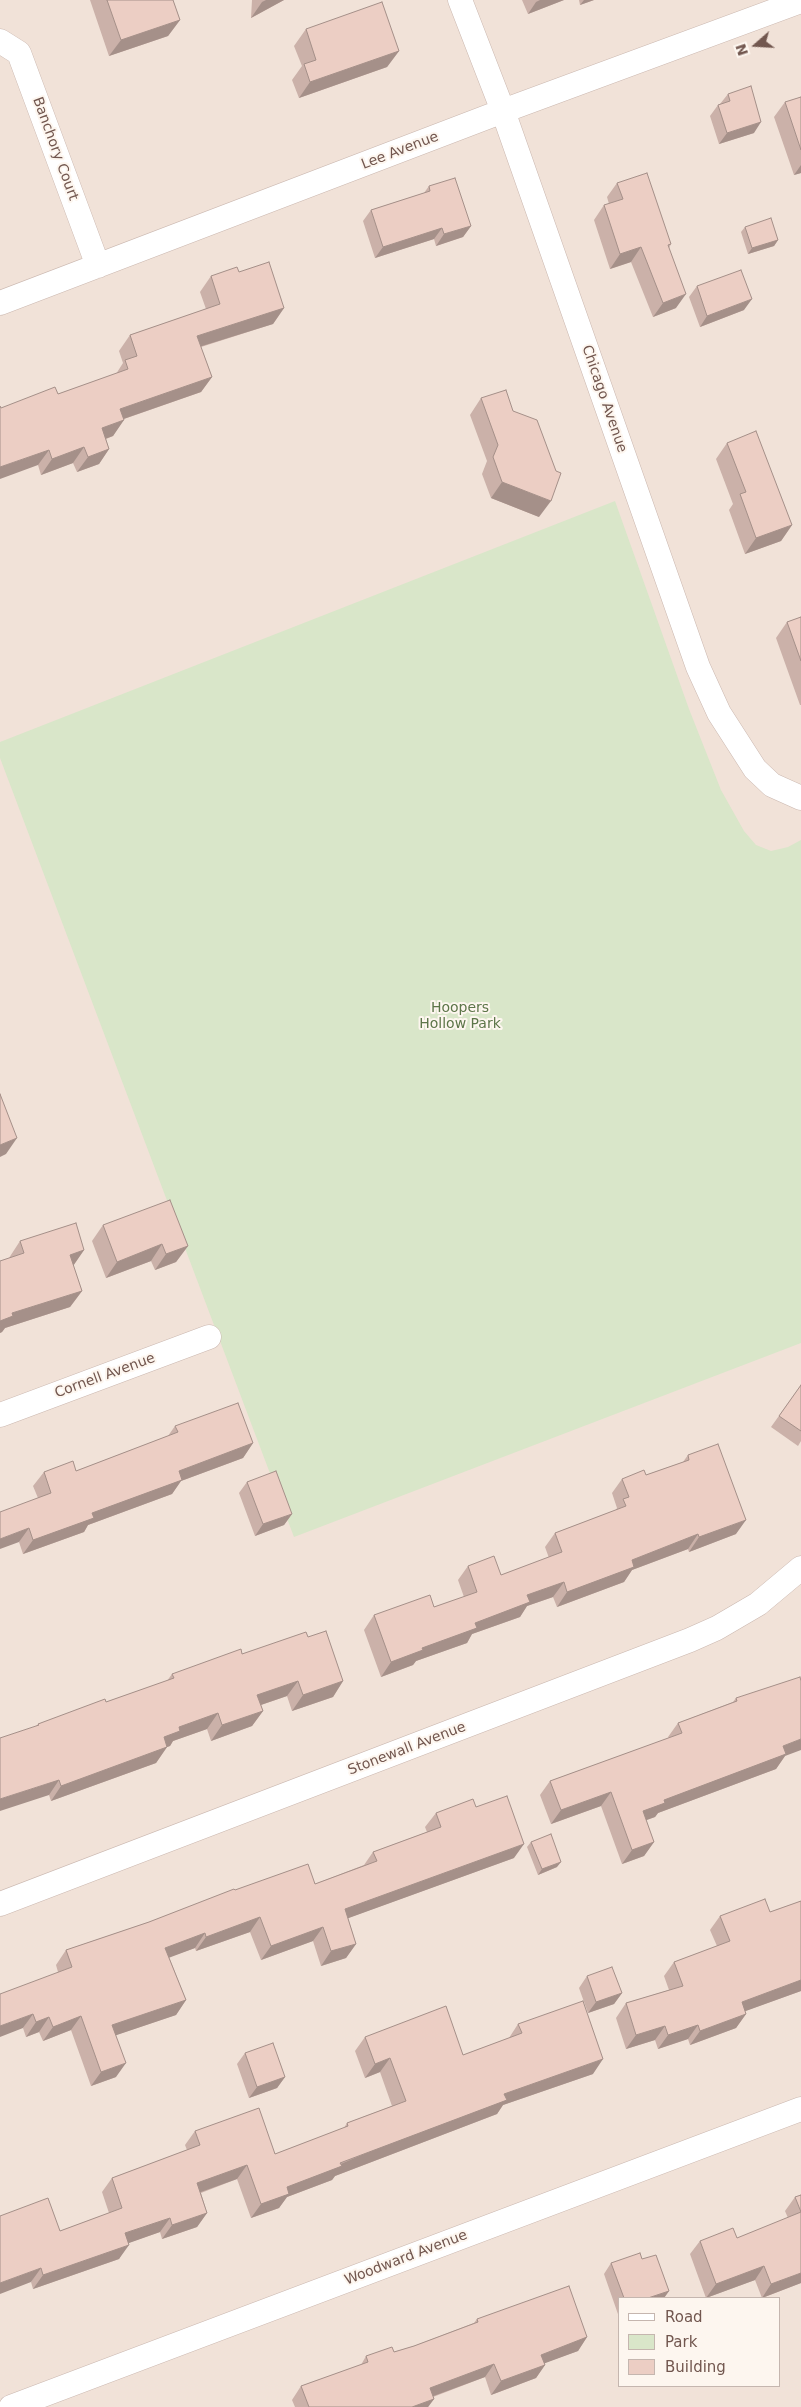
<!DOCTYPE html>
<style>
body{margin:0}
#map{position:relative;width:801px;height:2407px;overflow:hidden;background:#faf1e9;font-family:"DejaVu Sans",sans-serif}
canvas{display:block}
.legend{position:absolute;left:618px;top:2297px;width:162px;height:90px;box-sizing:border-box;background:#fdf6ef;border:1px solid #c5b6af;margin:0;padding:6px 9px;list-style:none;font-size:15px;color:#72574f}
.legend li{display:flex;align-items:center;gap:10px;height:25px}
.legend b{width:25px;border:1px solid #c5b6af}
.north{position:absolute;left:731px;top:20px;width:50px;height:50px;-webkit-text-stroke:4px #fdf6ef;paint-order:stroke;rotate:251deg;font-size:14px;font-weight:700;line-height:20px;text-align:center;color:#72574f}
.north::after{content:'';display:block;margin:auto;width:18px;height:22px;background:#72574f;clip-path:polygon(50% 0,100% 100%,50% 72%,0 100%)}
</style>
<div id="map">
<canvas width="801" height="2407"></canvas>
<ul class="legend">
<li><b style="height:6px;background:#fff"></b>Road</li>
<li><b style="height:14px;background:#d9e6c9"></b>Park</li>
<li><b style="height:14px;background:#eccec4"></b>Building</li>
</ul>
<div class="north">N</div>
</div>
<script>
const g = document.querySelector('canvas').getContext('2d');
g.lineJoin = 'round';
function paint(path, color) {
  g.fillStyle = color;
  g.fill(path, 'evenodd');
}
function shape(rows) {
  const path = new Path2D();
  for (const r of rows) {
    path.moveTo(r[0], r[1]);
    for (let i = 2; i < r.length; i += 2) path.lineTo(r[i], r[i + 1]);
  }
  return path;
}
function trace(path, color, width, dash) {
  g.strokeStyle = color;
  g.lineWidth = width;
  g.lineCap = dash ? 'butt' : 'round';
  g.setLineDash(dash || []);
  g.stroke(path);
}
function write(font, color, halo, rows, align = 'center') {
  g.font = font + ' "DejaVu Sans",sans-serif';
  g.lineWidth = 4;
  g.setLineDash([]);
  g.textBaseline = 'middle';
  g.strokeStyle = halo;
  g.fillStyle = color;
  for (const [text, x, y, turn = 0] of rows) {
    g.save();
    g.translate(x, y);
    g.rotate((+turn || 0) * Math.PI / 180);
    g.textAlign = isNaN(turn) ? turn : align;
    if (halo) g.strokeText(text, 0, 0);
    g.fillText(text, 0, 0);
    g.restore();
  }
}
paint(shape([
 [0,0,801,0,801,2407,0,2407],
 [620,2298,780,2298,780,2386,620,2386]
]), '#f1e2d8');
paint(shape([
 [615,501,689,709,721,790,744,831,756,845,771,851,788,847,801,840,801,1343,294,1537,0,758,0,742]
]), '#d9e6c9');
const minor = shape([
 [460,0,503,111,698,667,719,713,755,769,772,785,801,798],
 [0,41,19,53,98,266],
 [0,303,503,111,801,1],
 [0,1415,209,1337],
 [0,1904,690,1640,717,1628,758,1604,801,1568],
 [11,2407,801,2109]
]);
trace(minor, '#cbb8b0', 25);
trace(minor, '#fff', 24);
paint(shape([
 [90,0,173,0,180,20,168,36,109,56],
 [252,0,284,0,251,18],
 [522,0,564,0,528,14],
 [579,0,594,0,580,5],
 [306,29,399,51,387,67,299,98,292,80,302,66,294,46],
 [728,94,754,133,719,144,710,116,718,105,720,104],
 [801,97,801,173,794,175,774,117,785,102],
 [617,183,671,244,669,248,676,308,653,317,631,262,610,269,594,220,604,205,609,204,607,197],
 [429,186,471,226,463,237,436,246,434,239,375,258,363,221,371,210,424,193],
 [745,227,778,240,774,246,748,254,741,232],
 [239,272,284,308,273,324,201,347,212,377,201,392,124,419,113,436,106,439,109,449,99,464,77,472,73,463,41,475,38,465,1,408,58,394,116,374,123,363,119,351,130,335,206,309,200,292,211,276],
 [697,286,744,310,700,327,689,297],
 [481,398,539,517,491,498,482,474,487,461,470,415],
 [727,443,792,525,781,541,745,554,729,510,733,504,716,459],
 [801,617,801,705,800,705,776,638,787,622],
 [103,1225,188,1246,176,1262,155,1270,151,1261,106,1278,92,1241],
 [20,1241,84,1250,73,1266,82,1291,70,1307,5,1328,2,1332,0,1333,0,1261,9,1258],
 [801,1385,801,1441,798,1446,771,1427],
 [175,1426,253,1443,243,1458,181,1481,172,1494,88,1525,84,1532,23,1554,19,1542,38,1498,33,1486,44,1472,76,1471,168,1436],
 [688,1455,736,1534,689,1552,688,1549,632,1570,624,1582,557,1607,553,1597,527,1606,520,1617,472,1634,467,1643,416,1661,413,1665,381,1677,364,1630,374,1615,434,1607,464,1597,458,1580,468,1566,501,1575,549,1558,545,1547,555,1533,616,1510,617,1508,612,1493,622,1479,646,1475,683,1462],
 [247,1482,292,1514,284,1525,255,1536,239,1493],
 [308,1637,343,1681,333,1697,292,1711,287,1696,261,1705,263,1711,252,1726,211,1741,207,1729,173,1741,170,1746,167,1747,156,1763,51,1801,49,1795,36,1726,38,1724,106,1702,167,1681,172,1674,242,1654],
 [736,1698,785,1756,776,1769,658,1813,655,1817,646,1820,654,1842,644,1856,622,1864,601,1806,551,1824,540,1795,550,1781,669,1738,668,1737,678,1723,733,1702],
 [476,1807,514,1858,348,1918,356,1944,346,1958,321,1966,313,1941,261,1960,250,1932,196,1951,195,1948,169,1957,186,2000,176,2015,116,2035,116,2077,91,2086,71,2030,43,2041,39,2032,26,2037,23,2028,58,1972,56,1965,66,1950,149,1922,235,1890,315,1884,364,1865,373,1852,427,1832,425,1827,436,1813],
 [531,1842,557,1867,538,1875,527,1847],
 [801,1901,801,1991,745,2011,746,2014,736,2028,690,2045,688,2039,658,2049,655,2040,626,2049,616,2018,626,2003,669,1990,664,1976,674,1962,717,1946,710,1930,720,1916,770,1912],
 [587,1976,622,1993,614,2004,588,2013,579,1988],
 [518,2024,593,2074,503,2105,497,2114,335,2176,332,2180,287,2197,279,2208,251,2218,237,2179,201,2193,207,2213,197,2227,162,2239,160,2232,128,2243,119,2259,33,2289,31,2282,60,2231,109,2213,102,2192,112,2178,187,2150,185,2145,195,2131,275,2154,344,2128,347,2123,392,2106,380,2072,365,2078,355,2051,365,2037,463,2055,509,2038],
 [245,2053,285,2077,277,2088,249,2098,237,2064],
 [801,2195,801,2283,762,2298,755,2280,706,2298,690,2254,700,2241,737,2238,788,2218,785,2211,795,2197],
 [642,2259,669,2291,664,2298,620,2298,619,2317,604,2274,611,2263],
 [477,2319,587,2337,578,2351,544,2363,545,2365,536,2378,491,2395,485,2377,433,2397,434,2399,428,2407,295,2407,292,2400,301,2386,361,2365,366,2356,394,2352,414,2346,474,2323]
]), '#cbb1a9');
paint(shape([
 [266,0,284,0,251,18,262,2],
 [540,0,564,0,528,14,536,2],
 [584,0,594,0,580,5],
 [180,20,168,36,109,56,121,40],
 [399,51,387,67,299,98,310,82],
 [761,122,754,133,719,144,727,133],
 [801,165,801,173,794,175],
 [471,226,463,237,436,246,444,234],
 [442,228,434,239,375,258,383,247],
 [778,240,774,246,748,254,752,248],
 [641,247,631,262,610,269,620,254],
 [686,294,676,308,653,317,663,303],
 [752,299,744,310,700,327,707,316],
 [284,308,273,324,186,351,197,336],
 [212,377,201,392,109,424,120,409],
 [124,420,113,436,91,444,102,428],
 [84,447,73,463,41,475,52,459],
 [109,449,99,464,77,472,88,457],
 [49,450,38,465,0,479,0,467],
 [502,482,551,501,539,517,491,498],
 [792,525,781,541,745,554,756,538],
 [17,1138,6,1154,0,1157,0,1145],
 [162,1244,151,1261,106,1278,117,1262],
 [188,1246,176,1262,155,1270,166,1254],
 [84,1250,73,1266,70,1255],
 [82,1291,70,1307,5,1328,2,1332,0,1333,0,1321,12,1313],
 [253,1443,243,1458,181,1481,172,1494,88,1525,84,1532,23,1554,33,1540,92,1513,179,1471],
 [292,1514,284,1525,255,1536,263,1524],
 [746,1520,736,1534,689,1552,699,1537],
 [29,1528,19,1542,0,1549,0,1539],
 [698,1534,688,1549,632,1570,624,1582,557,1607,567,1592,632,1560],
 [564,1582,553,1597,527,1606,520,1617,472,1634,467,1643,416,1661,413,1665,381,1677,391,1662,475,1623,527,1595],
 [298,1681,287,1696,246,1710,257,1695],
 [343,1681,333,1697,292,1711,303,1695],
 [263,1711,252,1726,211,1741,222,1725],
 [218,1713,207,1729,173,1741,170,1746,153,1752,164,1737,179,1727],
 [801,1739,801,1750,785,1756,776,1769,658,1813,655,1817,633,1825,643,1811,664,1800,783,1746],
 [167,1747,156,1763,51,1801,61,1786],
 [59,1780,49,1795,0,1811,0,1799],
 [611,1792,601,1806,551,1824,561,1810],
 [654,1842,644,1856,622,1864,632,1850],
 [524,1844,514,1858,335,1923,345,1909],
 [561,1862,557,1867,538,1875,542,1869],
 [260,1917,250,1932,196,1951,206,1937],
 [323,1927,313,1941,261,1960,271,1946],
 [205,1933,195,1948,155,1963,165,1948],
 [356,1944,346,1958,321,1966,331,1951],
 [801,1980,801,1991,732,2016,742,2002],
 [622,1993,614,2004,588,2013,596,2002],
 [186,2000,176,2015,102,2040,112,2025],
 [33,2014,23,2028,0,2037,0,2026],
 [746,2014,736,2028,690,2045,700,2031],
 [81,2016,71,2030,43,2041,53,2027],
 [49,2017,39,2032,26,2037,36,2022],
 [698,2025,688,2039,658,2049,668,2035],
 [665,2026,655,2040,626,2049,636,2035],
 [390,2058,380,2072,365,2078,375,2064],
 [603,2059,593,2074,503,2105,497,2114,335,2176,332,2180,287,2197,279,2208,251,2218,261,2204,287,2187,504,2094],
 [126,2063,116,2077,91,2086,101,2072],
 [285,2077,277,2088,249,2098,257,2087],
 [247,2165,237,2179,187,2197,197,2183],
 [207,2213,197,2227,162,2239,172,2225],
 [170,2218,160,2232,115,2248,125,2233],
 [129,2245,119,2259,33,2289,43,2275],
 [764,2266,755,2280,706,2298,716,2284],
 [41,2268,31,2282,0,2294,0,2283],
 [801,2273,801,2283,762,2298,771,2284],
 [669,2291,664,2298,648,2298],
 [587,2337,578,2351,532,2368,541,2355],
 [494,2364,485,2377,420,2401,430,2388],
 [545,2365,536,2378,491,2395,501,2381],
 [434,2399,428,2407,412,2407]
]), '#a59089');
const building = shape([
 [107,0,173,0,180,20,121,40,107,0],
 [382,2,399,51,310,82,304,64,316,60,306,29,382,2],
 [751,86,761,122,727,133,718,105,730,101,728,94,751,86],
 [801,97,801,150,785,102,801,97],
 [647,173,671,244,668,245,686,294,663,303,641,247,620,254,604,205,623,199,617,183,647,173],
 [455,178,471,226,444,234,442,228,383,247,371,210,430,191,429,186,455,178],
 [771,218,778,240,752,248,745,227,771,218],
 [269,262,284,308,197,336,212,377,120,409,124,420,102,428,109,449,88,457,84,447,52,459,49,450,0,467,0,406,1,408,55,387,58,394,128,369,125,360,137,356,130,335,220,304,211,276,237,267,239,272,269,262],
 [741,270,752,299,707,316,697,286,741,270],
 [506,390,513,411,537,420,556,471,561,473,551,501,502,482,493,457,498,445,481,398,506,390],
 [756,431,792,525,756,538,740,494,746,492,727,443,756,431],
 [801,617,801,661,787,622,801,617],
 [0,1094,17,1138,0,1145,0,1094],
 [170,1200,188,1246,166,1254,162,1244,117,1262,103,1225,170,1200],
 [76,1223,84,1250,70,1255,82,1291,12,1313,13,1316,0,1321,0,1261,24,1253,20,1241,76,1223],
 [801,1385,801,1431,779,1416,801,1385],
 [238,1403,253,1443,179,1471,182,1480,92,1513,94,1518,33,1540,29,1528,0,1539,0,1512,51,1493,44,1472,73,1461,76,1471,178,1432,175,1426,238,1403],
 [718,1444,746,1520,699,1537,698,1534,632,1560,634,1567,567,1592,564,1582,527,1595,530,1602,475,1623,477,1628,422,1648,423,1650,391,1662,374,1615,430,1595,434,1607,477,1592,468,1566,494,1556,501,1575,562,1552,555,1533,626,1506,623,1499,629,1497,622,1479,644,1470,646,1475,689,1460,688,1455,718,1444],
 [276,1471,292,1514,263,1524,247,1482,276,1471],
 [326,1631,343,1681,303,1695,298,1681,257,1695,263,1711,222,1725,218,1713,179,1727,180,1731,164,1737,167,1747,61,1786,59,1780,0,1799,0,1738,39,1725,38,1724,105,1699,106,1702,174,1678,172,1674,241,1649,242,1654,306,1632,308,1637,326,1631],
 [800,1677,801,1681,801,1739,783,1746,786,1754,664,1800,665,1803,643,1811,654,1842,632,1850,611,1792,561,1810,550,1781,682,1733,678,1723,737,1701,736,1698,800,1677],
 [507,1796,524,1844,345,1909,356,1944,331,1951,323,1927,271,1946,260,1917,206,1937,205,1933,165,1948,186,2000,112,2025,126,2063,101,2072,81,2016,53,2027,49,2017,36,2022,33,2014,0,2026,0,1994,72,1967,66,1950,149,1922,234,1889,235,1890,308,1864,315,1884,377,1861,373,1852,441,1827,436,1813,473,1799,476,1807,507,1796],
 [551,1834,561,1862,542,1869,531,1842,551,1834],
 [765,1899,770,1912,801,1901,801,1980,742,2002,746,2014,700,2031,698,2025,668,2035,665,2026,636,2035,626,2003,683,1986,674,1962,730,1941,720,1916,765,1899],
 [612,1967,622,1993,596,2002,587,1976,612,1967],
 [583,2001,603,2059,504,2094,507,2100,340,2163,342,2166,287,2187,289,2194,261,2204,247,2165,197,2183,207,2213,172,2225,170,2218,125,2233,129,2245,43,2275,41,2268,0,2283,0,2216,48,2198,60,2231,122,2208,112,2178,200,2145,195,2131,259,2108,275,2154,348,2126,347,2123,406,2101,390,2058,375,2064,365,2037,446,2006,463,2055,522,2033,518,2024,583,2001],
 [273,2043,285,2077,257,2087,245,2053,273,2043],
 [801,2195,801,2212,795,2197,801,2195],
 [801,2212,801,2273,771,2284,764,2266,716,2284,700,2241,733,2228,737,2238,801,2212],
 [640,2253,642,2259,656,2255,669,2291,648,2298,624,2298,611,2263,640,2253],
 [569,2286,587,2337,541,2355,545,2365,501,2381,494,2364,430,2388,434,2399,412,2407,309,2407,301,2386,368,2362,366,2356,392,2347,394,2352,414,2346,478,2322,477,2319,569,2286]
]);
paint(building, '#eccec4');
trace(building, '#a59089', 1);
write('14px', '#72574f', '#fdf6ef', [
 ["Banchory Court",55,149,70],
 ["Lee Avenue",400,151,-21],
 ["Chicago Avenue",604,399,71],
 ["Cornell Avenue",105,1376,-20],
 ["Stonewall Avenue",407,1749,-21],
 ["Woodward Avenue",406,2258,-21]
]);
write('14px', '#5d7649', '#fdf6ef', [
 ["Hoopers",460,1008],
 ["Hollow Park",460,1024]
]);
</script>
